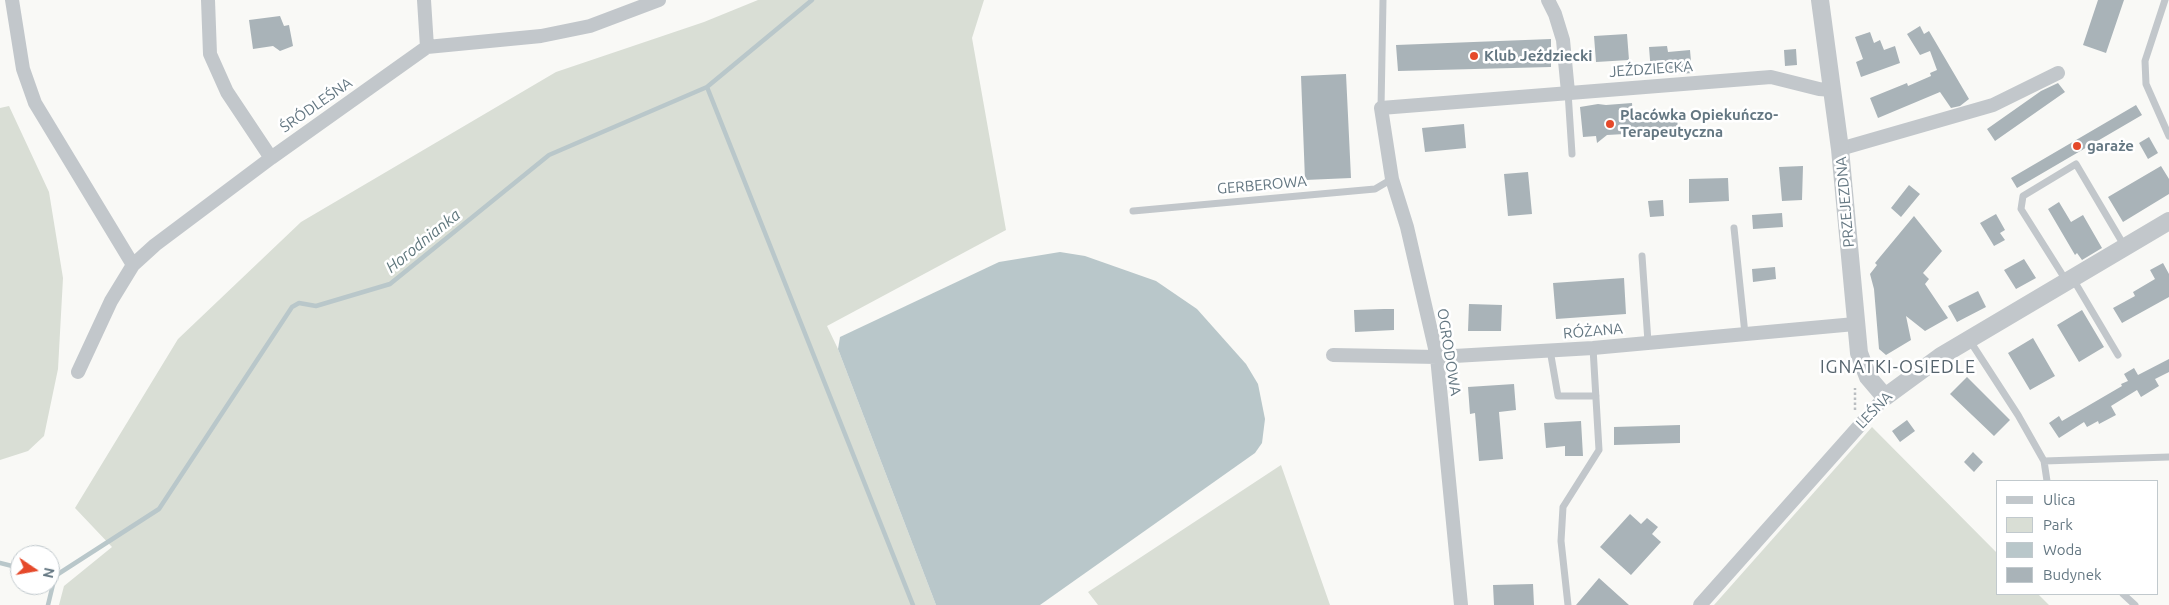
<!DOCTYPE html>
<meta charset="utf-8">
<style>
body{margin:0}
#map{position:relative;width:2169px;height:605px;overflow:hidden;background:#f9f9f6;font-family:Ubuntu,sans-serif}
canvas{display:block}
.legend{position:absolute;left:1996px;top:480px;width:162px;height:115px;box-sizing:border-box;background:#fff;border:1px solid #c1c9cd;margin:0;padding:6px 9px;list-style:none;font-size:15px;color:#647782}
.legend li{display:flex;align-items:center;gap:10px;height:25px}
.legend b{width:25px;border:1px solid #c1c9cd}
.north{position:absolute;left:10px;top:545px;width:50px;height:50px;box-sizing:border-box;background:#fff;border:1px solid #c1c9cd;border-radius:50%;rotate:102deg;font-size:14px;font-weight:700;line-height:20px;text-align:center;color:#647782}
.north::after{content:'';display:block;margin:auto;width:18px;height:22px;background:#e5492a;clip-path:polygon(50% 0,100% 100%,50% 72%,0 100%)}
</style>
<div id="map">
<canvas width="2169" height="605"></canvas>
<ul class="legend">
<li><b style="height:6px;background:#c2c7cb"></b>Ulica</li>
<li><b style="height:14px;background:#d9ded5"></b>Park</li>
<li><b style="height:14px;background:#b9c7ca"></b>Woda</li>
<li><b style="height:14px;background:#a9b3b8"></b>Budynek</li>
</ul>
<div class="north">N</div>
</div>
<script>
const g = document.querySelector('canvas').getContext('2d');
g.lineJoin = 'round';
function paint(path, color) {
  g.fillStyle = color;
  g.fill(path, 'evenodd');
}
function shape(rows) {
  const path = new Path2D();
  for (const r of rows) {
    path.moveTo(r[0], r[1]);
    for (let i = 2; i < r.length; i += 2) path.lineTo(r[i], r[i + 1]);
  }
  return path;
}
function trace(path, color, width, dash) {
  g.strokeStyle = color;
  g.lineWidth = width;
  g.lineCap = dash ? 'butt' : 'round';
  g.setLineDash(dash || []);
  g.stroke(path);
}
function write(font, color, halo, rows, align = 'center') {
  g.font = font + ' Ubuntu,sans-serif';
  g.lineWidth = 5;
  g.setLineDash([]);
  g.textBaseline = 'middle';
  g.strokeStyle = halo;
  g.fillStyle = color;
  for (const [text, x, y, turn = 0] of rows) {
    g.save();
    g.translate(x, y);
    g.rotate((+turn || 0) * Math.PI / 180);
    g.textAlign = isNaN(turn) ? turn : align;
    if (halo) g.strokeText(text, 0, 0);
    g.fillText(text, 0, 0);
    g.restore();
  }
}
paint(shape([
 [758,0,984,0,972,38,1006,230,827,326,838,349,936,605,59,605,64,586,112,547,75,508,178,339,301,222,556,72,704,22],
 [9,106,49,192,63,278,58,369,44,436,28,451,0,460,0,108],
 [1872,427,1998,554,1998,594,2038,594,2049,605,1714,605],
 [1281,465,1330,605,1098,605,1088,592]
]), '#d9ded5');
paint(shape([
 [1060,252,1085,256,1156,281,1197,309,1246,364,1258,384,1265,419,1262,443,1255,453,1040,605,936,605,838,349,840,337,999,262]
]), '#b9c7ca');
trace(shape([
 [707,87,913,605],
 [0,563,20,568],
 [48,605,55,576,159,509,292,307,299,303,316,306,390,284,549,155,707,87,812,0]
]), '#b9c7ca', 4.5);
paint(shape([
 [2098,0,2124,0,2106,53,2083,45],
 [280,16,284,26,289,25,293,46,280,51,273,46,253,49,249,20],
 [1920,26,1924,34,1929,31,1969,99,1960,106,1951,108,1940,92,1878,118,1870,98,1907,83,1908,86,1931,76,1930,73,1937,70,1930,51,1920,55,1907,34],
 [1870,32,1874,43,1880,40,1884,50,1895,46,1900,63,1861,77,1856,62,1863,59,1855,37],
 [1627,34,1629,60,1596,62,1594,36],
 [1551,39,1551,67,1398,71,1396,45],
 [1667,46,1668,52,1690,50,1692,73,1680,74,1679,70,1651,73,1649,47],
 [1796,49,1797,65,1785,66,1784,50],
 [1346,74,1351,178,1305,180,1301,76],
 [2058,83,2065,92,1995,141,1987,129,2041,91],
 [1632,103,1633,116,1638,115,1638,117,1677,115,1678,131,1607,135,1597,143,1596,136,1583,137,1580,107,1598,104,1606,105],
 [2136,105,2142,115,2017,188,2011,178],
 [1464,124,1466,148,1425,152,1422,128],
 [2149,137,2158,153,2148,159,2139,143],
 [1803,166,1802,200,1782,201,1779,167],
 [2161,166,2169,179,2169,194,2123,222,2108,197],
 [1528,172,1532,214,1508,216,1504,174],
 [1728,178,1729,201,1689,203,1689,179],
 [1909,185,1920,194,1901,217,1891,208],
 [1663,200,1664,216,1650,217,1648,201],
 [2059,202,2071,222,2083,215,2102,248,2082,260,2077,253,2075,255,2048,209],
 [1782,213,1783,227,1753,229,1752,215],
 [1996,214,2005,230,2000,233,2005,240,1994,246,1980,223],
 [1914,216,1942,251,1923,273,1929,279,1925,284,1948,318,1925,331,1906,316,1911,340,1886,355,1879,349,1874,289,1870,274,1877,265,1875,263],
 [2024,259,2036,278,2016,289,2004,270],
 [2163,263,2169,274,2169,297,2122,323,2113,308,2135,296,2133,292,2155,279,2150,270],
 [1775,267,1776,279,1753,282,1752,269],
 [1624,278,1626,314,1556,319,1553,283],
 [1978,291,1986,307,1957,322,1948,306],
 [1469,304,1502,305,1501,331,1468,331],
 [1384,309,1394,309,1394,330,1355,332,1354,310],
 [2082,310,2104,347,2079,362,2057,325],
 [2033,338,2055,376,2030,390,2008,353],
 [2169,359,2169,372,2155,379,2159,386,2141,397,2137,390,2111,406,2116,415,2099,424,2098,421,2087,427,2084,422,2059,438,2049,423,2059,416,2062,421,2122,386,2121,384,2128,381,2124,374,2134,368,2138,375],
 [1967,377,2010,420,1994,436,1950,394],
 [1514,384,1516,410,1499,412,1503,459,1479,461,1475,413,1470,414,1468,387],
 [1907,420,1915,431,1900,442,1892,431],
 [1581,421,1583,456,1565,456,1565,446,1546,448,1544,423],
 [1680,425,1680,443,1614,445,1614,427],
 [1973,452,1983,462,1974,472,1964,462],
 [1630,514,1641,524,1647,518,1658,527,1652,534,1661,542,1631,575,1600,547],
 [1599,578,1629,605,1576,605],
 [1533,584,1534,605,1494,605,1493,585]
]), '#a9b3b8');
trace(shape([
 [1855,410,1855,388]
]), '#babec1', 2.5, [2.5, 2.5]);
trace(shape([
 [2165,0,2145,61,2146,84,2169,136],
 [1568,92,1572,154],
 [1381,108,1383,0],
 [1133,211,1375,189,1392,179],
 [1734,228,1745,334],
 [1642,256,1648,342],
 [2073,279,2118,355],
 [2067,282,2021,209,2023,196,2076,164,2125,247],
 [1970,341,2018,415,2044,461,2169,457],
 [1550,350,1558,396,1596,396],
 [2044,461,2047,481],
 [2123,594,2135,605],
 [1568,605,1561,541,1563,507,1599,450,1593,348]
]), '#c2c7cb', 7);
trace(shape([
 [12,0,23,69,35,103,133,265],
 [208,0,210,54,227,92,271,158],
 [424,0,427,47],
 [1548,0,1555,14,1563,40,1568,92],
 [1840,149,1993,105,2058,73],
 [1333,355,1437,357,1593,348,1855,324],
 [78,372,111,301,133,265,155,245,271,158,427,47,541,36,590,26,659,0],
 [1461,605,1437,357,1407,227,1392,179,1381,108,1771,77,1819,89,1833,90],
 [1700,605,1885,397]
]), '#c2c7cb', 14);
trace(shape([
 [1820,0,1840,149,1859,353,1868,377,1885,397,1941,356,2169,221]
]), '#c2c7cb', 18);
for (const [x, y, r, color] of [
 [1474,56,5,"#e5492a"],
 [1610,124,5,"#e5492a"],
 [2077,146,5,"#e5492a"]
]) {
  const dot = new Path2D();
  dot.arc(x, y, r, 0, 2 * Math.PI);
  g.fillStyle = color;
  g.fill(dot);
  trace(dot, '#fff', 2);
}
write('bold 15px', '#647782', '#fff', [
 ["Klub Jeździecki",1484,56],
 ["Placówka Opiekuńczo-",1620,115],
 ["Terapeutyczna",1620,132],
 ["garaże",2087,146]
], 'left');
write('15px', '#647782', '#fff', [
 ["JEŹDZIECKA",1651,69,-4],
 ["ŚRÓDLEŚNA",316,105,-35],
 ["GERBEROWA",1262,185,-5],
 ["PRZEJEZDNA",1845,202,-95],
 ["RÓŻANA",1593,331,-5],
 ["OGRODOWA",1449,352,81],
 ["LEŚNA",1874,410,-46]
]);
write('italic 16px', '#5e767c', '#fff', [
 ["Horodnianka",423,241,-39]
]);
g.letterSpacing = '1px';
write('18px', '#56646d', '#fff', [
 ["IGNATKI-OSIEDLE",1898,367]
]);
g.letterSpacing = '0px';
</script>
